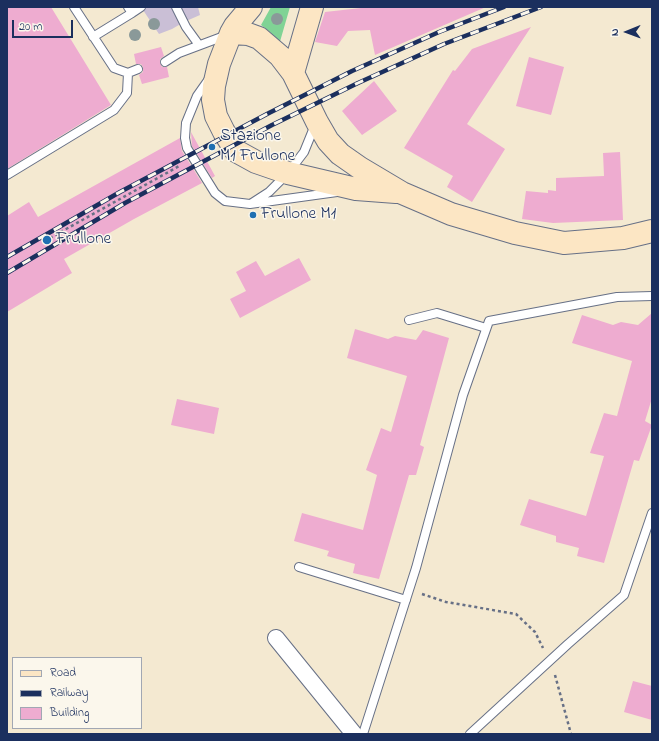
<!DOCTYPE html>
<style>
body{margin:0}
#map{position:relative;width:659px;height:741px;overflow:hidden;background:#f4e9d1;font-family:"Indie Flower",sans-serif}
canvas{display:block}
.frame{position:absolute;inset:0;border:8px solid #1b2f5e;pointer-events:none}
.legend{position:absolute;left:12px;top:657px;width:130px;height:72px;box-sizing:border-box;background:#fbf7ec;border:1px solid #a1a7b3;margin:0;padding:5px 7px;list-style:none;font-size:12px;color:#1b2f5e}
.legend li{display:flex;align-items:center;gap:8px;height:20px}
.legend b{width:20px;border:1px solid #a1a7b3}
.north{position:absolute;left:607px;top:12px;width:40px;height:40px;-webkit-text-stroke:3px #fbf7ec;paint-order:stroke;rotate:269deg;font-size:11px;font-weight:700;line-height:16px;text-align:center;color:#1b2f5e}
.north::after{content:'';display:block;margin:auto;width:14px;height:18px;background:#1b2f5e;clip-path:polygon(50% 0,100% 100%,50% 72%,0 100%)}
.scale{position:absolute;left:12px;top:20px;width:61px;height:18px;box-sizing:border-box;border:2px solid #1b2f5e;border-top:0;padding-left:5px;font-size:12px;line-height:14px;white-space:nowrap;color:#1b2f5e;-webkit-text-stroke:3px #fbf7ec;paint-order:stroke}
</style>
<div id="map">
<canvas width="659" height="741"></canvas>
<div class="frame"></div>
<ul class="legend">
<li><b style="height:5px;background:#fce6c4"></b>Road</li>
<li><b style="height:5px;background:#1b2f5e"></b>Railway</li>
<li><b style="height:11px;background:#eeacd0"></b>Building</li>
</ul>
<div class="north">N</div>
<div class="scale">20 m</div>
</div>
<script>
const g = document.querySelector('canvas').getContext('2d');
g.lineJoin = 'round';
function paint(path, color) {
  g.fillStyle = color;
  g.fill(path, 'evenodd');
}
function shape(rows) {
  const path = new Path2D();
  for (const r of rows) {
    path.moveTo(r[0], r[1]);
    for (let i = 2; i < r.length; i += 2) path.lineTo(r[i], r[i + 1]);
  }
  return path;
}
function trace(path, color, width, dash) {
  g.strokeStyle = color;
  g.lineWidth = width;
  g.lineCap = dash ? 'butt' : 'round';
  g.setLineDash(dash || []);
  g.stroke(path);
}
function write(font, color, halo, rows, align = 'center') {
  g.font = font + ' "Indie Flower",sans-serif';
  g.lineWidth = 3;
  g.setLineDash([]);
  g.textBaseline = 'middle';
  g.strokeStyle = halo;
  g.fillStyle = color;
  for (const [text, x, y, turn = 0] of rows) {
    g.save();
    g.translate(x, y);
    g.rotate((+turn || 0) * Math.PI / 180);
    g.textAlign = isNaN(turn) ? turn : align;
    if (halo) g.strokeText(text, 0, 0);
    g.fillText(text, 0, 0);
    g.restore();
  }
}
paint(shape([
 [141,7,198,7,200,15,184,22,172,29,159,34]
]), '#cabfd6');
paint(shape([
 [271,7,290,7,279,45,270,32,261,25]
]), '#80d395');
paint(shape([
 [7,7,51,7,111,105,7,169],
 [370,7,486,7,375,55,370,30,348,31,337,46,315,42,325,12],
 [531,27,467,124,505,149,472,202,447,187,453,176,404,148,453,70,455,71,472,49],
 [161,47,164,56,160,59,160,63,162,67,167,67,169,77,142,84,139,75,143,72,143,67,141,64,136,64,134,54],
 [529,57,564,67,551,115,516,106],
 [374,81,397,111,362,135,342,111],
 [191,132,215,176,212,178,192,146],
 [180,138,182,151,202,183,134,219,64,259,72,273,7,312,7,216,29,202,38,217],
 [620,152,623,220,553,223,522,219,526,191,548,193,548,190,556,191,556,178,604,176,603,153],
 [299,258,311,280,240,318,230,299,246,291,236,272,256,261,265,276],
 [652,313,652,398,645,421,652,425,639,461,634,460,604,563,577,556,579,548,556,542,556,536,520,525,529,499,586,516,604,456,590,453,604,413,617,416,632,361,572,343,582,315,613,325,621,322,638,325],
 [355,329,388,339,395,336,416,340,423,330,449,338,420,445,424,447,416,475,409,475,379,579,353,573,355,564,327,556,329,551,294,541,302,513,363,530,377,475,366,470,381,428,391,432,407,376,347,358],
 [177,399,219,408,214,434,171,425],
 [633,681,652,686,652,720,624,712]
]), '#eeacd0');
const lane = shape([
 [74,7,114,68,128,73,138,69],
 [176,7,186,27,199,45],
 [132,13,141,7],
 [93,37,132,13,128,7],
 [165,62,179,53,227,35],
 [209,79,197,96,186,123,185,138,187,148,215,193,225,201,250,204,337,192],
 [7,175,114,110,127,93,128,73],
 [252,203,269,192,288,173,304,152,315,125],
 [409,320,437,313,486,328],
 [299,567,406,600],
 [363,734,416,568,463,395,489,321,617,297,652,296],
 [470,734,568,644,624,595,652,513]
]);
const street = shape([
 [276,638,354,734]
]);
const secondary = shape([
 [251,7,235,26,231,33,219,64,214,86,213,100,216,116,224,132,236,151,256,162,288,173,356,189,396,192],
 [312,7,293,73,317,122,328,141,340,154,360,168,402,193,451,214,515,233,564,243,623,238,652,231],
 [231,33,248,34,259,38,280,56,293,73]
]);
trace(lane, '#677086', 10);
trace(street, '#677086', 18);
trace(secondary, '#677086', 24);
trace(shape([
 [50,238,181,165],
 [422,594,446,602,516,614,535,632,543,648],
 [555,675,571,734]
]), '#677086', 2.5, [3, 3]);
trace(lane, '#fff', 8);
trace(street, '#fff', 16);
trace(secondary, '#fce6c4', 22);
const rail = shape([
 [7,257,120,192,267,114,352,71,439,32,504,7],
 [7,273,125,203,272,125,358,83,444,44,541,7]
]);
trace(rail, '#1b2f5e', 4.5);
trace(rail, '#fbf7ec', 3, [9]);
g.fillStyle = '#8a9999';
for (const [x, y] of [
 [277,19],
 [154,24],
 [135,35]
]) {
  g.beginPath();
  g.arc(x, y, 6, 0, 2 * Math.PI);
  g.fill();
}
for (const [x, y, r, color] of [
 [212,147,4,"#1f6fb2"],
 [253,215,4,"#1f6fb2"],
 [47,240,5,"#1f6fb2"]
]) {
  const dot = new Path2D();
  dot.arc(x, y, r, 0, 2 * Math.PI);
  g.fillStyle = color;
  g.fill(dot);
  trace(dot, '#fbf7ec', 1.5);
}
write('17px', '#1b2f5e', '#fbf7ec', [
 ["Stazione",220,137],
 ["M1 Frullone",220,157],
 ["Frullone M1",261,215],
 ["Frullone",56,240]
], 'left');
</script>
